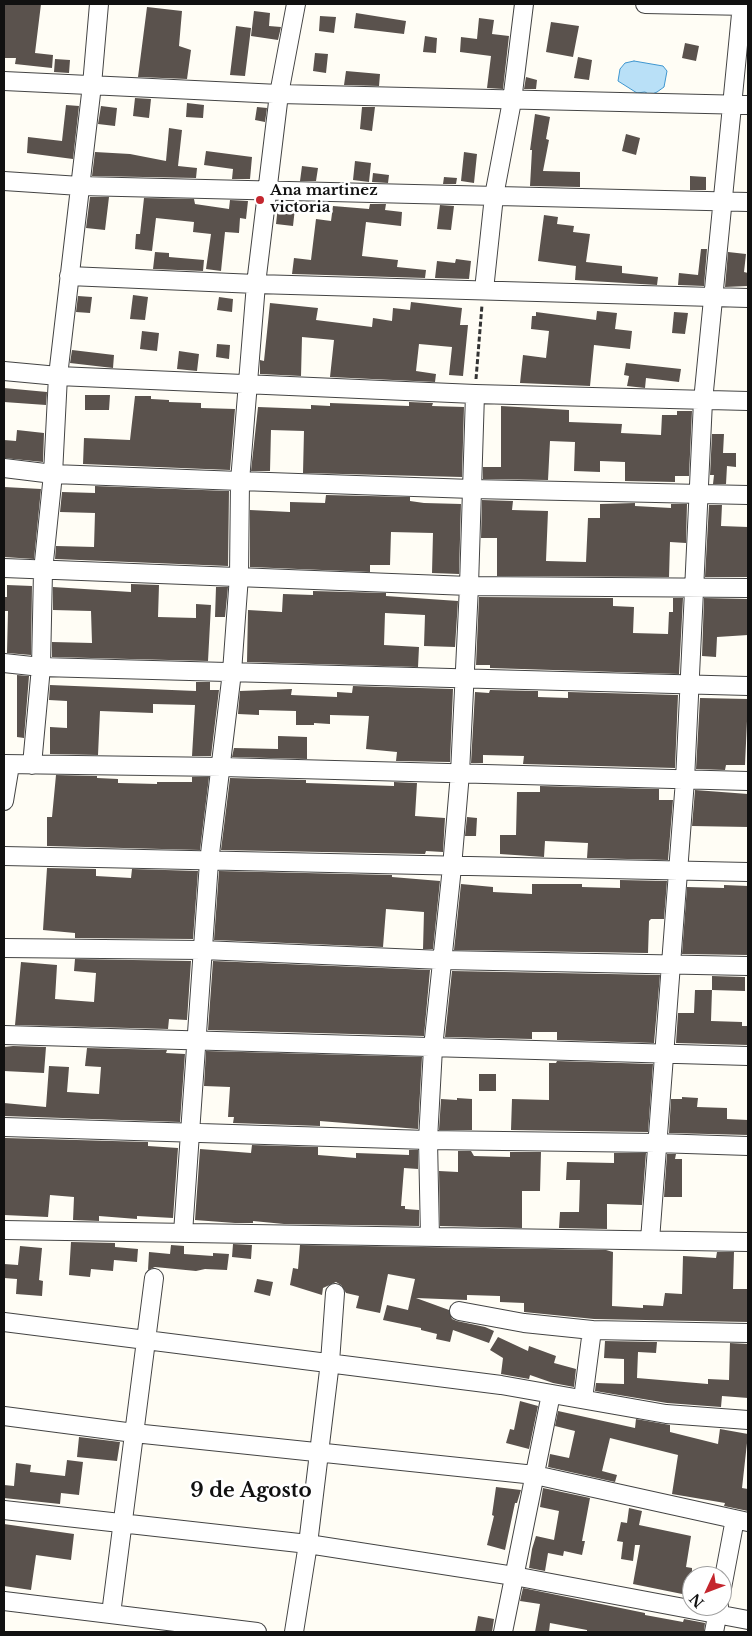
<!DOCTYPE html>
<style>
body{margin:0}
#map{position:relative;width:752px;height:1636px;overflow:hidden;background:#fffdf5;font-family:"Libre Baskerville",serif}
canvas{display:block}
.frame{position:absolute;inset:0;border:5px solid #111;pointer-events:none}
.north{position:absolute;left:682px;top:1566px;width:50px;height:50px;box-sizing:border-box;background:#fff;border:1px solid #a0a0a0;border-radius:50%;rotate:227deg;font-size:14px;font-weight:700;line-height:20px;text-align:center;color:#111}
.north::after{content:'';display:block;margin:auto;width:18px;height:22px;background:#c4262e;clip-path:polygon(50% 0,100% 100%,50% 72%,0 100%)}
</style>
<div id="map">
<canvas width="752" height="1636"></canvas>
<div class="frame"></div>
<div class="north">N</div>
</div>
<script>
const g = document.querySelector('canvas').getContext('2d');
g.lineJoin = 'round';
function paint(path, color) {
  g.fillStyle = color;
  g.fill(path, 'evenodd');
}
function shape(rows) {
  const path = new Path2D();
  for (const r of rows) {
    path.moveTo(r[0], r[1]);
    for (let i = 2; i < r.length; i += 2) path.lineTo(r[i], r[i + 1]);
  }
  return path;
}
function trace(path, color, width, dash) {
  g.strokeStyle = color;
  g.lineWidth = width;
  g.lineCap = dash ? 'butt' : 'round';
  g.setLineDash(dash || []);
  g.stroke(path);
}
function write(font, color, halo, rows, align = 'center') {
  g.font = font + ' "Libre Baskerville",serif';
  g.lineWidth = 5;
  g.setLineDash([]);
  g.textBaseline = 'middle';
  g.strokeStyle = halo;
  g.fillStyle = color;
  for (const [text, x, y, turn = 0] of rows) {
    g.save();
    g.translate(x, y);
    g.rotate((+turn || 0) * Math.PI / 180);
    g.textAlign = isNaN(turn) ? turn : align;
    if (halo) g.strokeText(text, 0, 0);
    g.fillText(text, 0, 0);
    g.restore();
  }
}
const water = shape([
 [634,61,663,66,667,71,664,87,657,92,650,95,645,92,637,93,618,81,620,69,625,63,634,61]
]);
paint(water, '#b9e0f7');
trace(water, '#3f96cf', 1);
paint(shape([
 [4,4,41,4,35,53,53,55,52,68,15,64,16,58,4,58],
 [147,7,182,11,179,46,191,50,187,79,138,77],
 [254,11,270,13,269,26,281,27,278,40,251,36],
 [356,13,406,21,404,34,354,28],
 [320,16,336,17,334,33,319,31],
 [479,18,494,20,492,34,509,36,503,89,487,88,491,56,460,52,461,37,477,39],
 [551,22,579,26,573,57,546,52],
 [236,26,251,28,245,76,230,75],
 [425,36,437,38,436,53,423,52],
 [685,43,699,46,696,61,682,58],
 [315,53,328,54,326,73,313,71],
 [578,57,592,60,589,80,574,78],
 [55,59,70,60,69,73,54,72],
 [346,71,380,74,379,86,344,85],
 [526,77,537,80,536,89,524,89],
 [135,98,151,99,149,118,133,116],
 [187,103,204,105,203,118,186,117],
 [66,105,79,106,73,159,27,153,28,137,62,141],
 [101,106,117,108,115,126,98,124],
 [257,107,267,108,265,122,255,120],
 [362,107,375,107,372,131,360,129],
 [535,114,550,117,546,139,549,140,543,171,580,172,580,187,530,186,532,150,530,150],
 [169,128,182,130,178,166,197,168,196,178,92,176,95,152,130,154,166,161],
 [626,134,640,138,636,155,622,151],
 [206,151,252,157,250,179,232,179,233,169,204,165],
 [464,152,477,154,474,183,461,181],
 [355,161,371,163,369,182,353,180],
 [302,166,318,168,316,181,300,181],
 [373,173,389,175,388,183,372,182],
 [690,176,706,177,706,190,690,190],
 [444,177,457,178,456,184,443,184],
 [90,197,109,197,105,230,86,228],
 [144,198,194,199,195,204,229,209,230,200,248,201,246,219,240,218,239,233,225,232,221,271,206,269,211,234,193,232,194,222,156,218,152,251,135,249,136,234,140,234],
 [370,204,386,204,385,210,402,212,401,226,366,222,362,256,398,260,397,267,426,270,425,278,292,274,294,258,311,260,316,219,331,221,333,206,369,209],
 [440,205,454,206,451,230,437,229],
 [278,206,295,208,293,226,276,224],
 [544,215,558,217,557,224,574,226,573,232,590,234,586,262,622,266,622,273,658,277,657,285,575,280,576,266,538,261],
 [701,249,707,249,704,286,678,285,679,273,698,275],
 [155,252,169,253,169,257,204,260,203,271,153,269],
 [728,252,746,254,744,272,748,273,748,286,725,287],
 [456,259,471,261,469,279,435,278,437,261,455,263],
 [133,295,148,297,145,320,130,319],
 [78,296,92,297,90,313,76,312],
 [219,297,233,299,232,312,217,310],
 [411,302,462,308,460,325,468,325,463,376,449,375,452,347,419,344,416,371,436,374,435,382,330,377,334,340,302,337,301,376,260,374,260,360,264,361,270,303,318,308,316,320,372,327,373,318,392,321,393,308,410,310],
 [597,311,617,313,615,329,632,331,630,349,594,345,590,386,520,383,523,355,546,358,549,331,531,329,532,316,536,316,536,312,596,320],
 [674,312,688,313,685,334,672,333],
 [142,331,159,333,157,351,140,349],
 [217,344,230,345,229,359,216,357],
 [72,350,114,355,113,368,70,363],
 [179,351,199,354,197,371,177,369],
 [626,363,681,369,679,382,646,378,645,388,627,386,629,376,624,375],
 [4,388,47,392,46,405,4,402],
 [85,395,110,395,109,410,85,410],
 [135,396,151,396,151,399,169,400,169,402,201,403,201,408,235,409,230,470,83,464,84,438,130,440],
 [409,402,433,403,432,406,464,407,462,477,303,473,304,431,271,430,270,471,251,471,258,407,311,409,311,405,330,406,330,403,409,406],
 [501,406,569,410,569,422,622,424,621,433,661,435,662,415,677,415,677,411,692,411,689,476,675,476,675,482,625,481,625,462,600,461,600,472,574,471,575,442,550,441,548,480,483,479,483,467,501,467],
 [17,430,44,433,43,462,4,458,4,440,16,441],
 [712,434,724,434,723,453,736,453,736,467,727,466,726,484,713,484,714,475,710,475],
 [95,486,229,491,228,566,55,559,56,546,94,547,95,513,60,512,62,492,95,493],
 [4,487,41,489,34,559,4,557],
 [326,495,410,497,410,501,424,503,461,504,459,574,432,573,433,533,391,532,390,565,370,565,370,572,250,567,250,510,290,512,290,502,325,503],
 [482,500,513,501,512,510,548,511,546,561,586,562,588,518,600,518,600,504,635,503,635,506,671,508,671,504,687,504,686,543,670,542,669,577,497,576,497,538,481,538],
 [709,505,722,505,721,526,748,527,748,577,705,577],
 [131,584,159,585,158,617,196,618,196,604,211,605,208,661,52,657,52,642,92,643,91,611,53,610,53,587,131,592],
 [7,585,32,586,31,655,7,653,8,611,4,611,4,597,7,597],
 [216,587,228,587,225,617,215,617],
 [313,591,386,593,386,596,458,601,455,647,424,646,425,615,385,613,384,645,419,647,418,667,247,662,248,610,282,612,283,594,313,595],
 [479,597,613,598,613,606,634,607,633,633,668,634,669,612,673,612,673,598,683,598,679,674,490,668,490,665,476,665],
 [704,598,748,599,748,635,717,637,716,657,702,656],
 [17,675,29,676,24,738,17,737],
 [196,682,210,682,210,690,219,690,211,756,192,756,195,705,153,704,153,713,100,711,98,755,50,754,50,727,67,728,67,701,49,700,50,685,196,691],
 [353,686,453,689,450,762,396,761,397,752,366,749,369,716,330,715,330,724,314,723,314,725,296,725,296,711,259,710,259,715,238,714,240,691,292,689,291,695,337,697,337,692,352,693],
 [490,690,538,691,538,697,568,698,568,692,678,695,675,768,523,764,524,756,483,755,483,763,471,763,475,692,489,693],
 [700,698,748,699,745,765,726,765,725,770,696,769],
 [278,736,307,737,307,759,232,757,234,748,278,749],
 [56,775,97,776,97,778,118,779,118,783,157,784,157,782,192,782,192,777,209,777,200,850,47,846,47,817,52,817],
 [230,778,306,780,306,783,394,786,394,782,417,783,415,816,445,818,443,852,426,851,425,854,221,850],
 [540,786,659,789,659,800,673,800,668,860,587,858,588,843,545,841,544,857,500,854,500,835,516,835,517,792,540,792],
 [695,790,748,794,748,827,692,826],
 [467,817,477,818,476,836,465,836],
 [47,868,96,869,96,876,131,878,132,869,198,871,193,939,75,938,75,933,43,930],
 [219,871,392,875,392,877,440,881,433,949,423,949,424,912,386,909,383,947,214,940],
 [620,880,667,881,664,919,651,919,649,921,648,953,454,950,461,884,493,887,493,892,532,894,532,884,582,884,582,887,620,888],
 [724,885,748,886,748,955,682,954,687,887,724,888],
 [75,959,191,961,187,1020,169,1019,168,1029,15,1025,21,962,57,965,55,999,94,1002,96,973,74,971],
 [213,961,430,970,424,1036,208,1030],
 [452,971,660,975,654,1043,557,1040,557,1032,532,1032,532,1039,445,1037],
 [712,976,745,977,745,991,712,990,711,1021,742,1022,742,1026,748,1026,748,1045,676,1043,678,1013,694,1013,695,990,712,990],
 [13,1046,46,1047,44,1073,4,1071,4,1047],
 [87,1048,167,1050,166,1053,185,1054,180,1122,4,1116,4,1103,46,1107,49,1066,69,1067,67,1092,99,1094,101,1067,85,1066],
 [206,1051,422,1057,418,1129,320,1121,320,1126,233,1123,234,1117,228,1117,230,1087,204,1086],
 [557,1061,653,1064,648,1132,511,1130,512,1099,549,1100,549,1063,556,1063],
 [479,1074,496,1074,496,1091,479,1091],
 [682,1097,698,1098,697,1107,727,1108,727,1119,748,1120,748,1135,669,1133,671,1099,682,1099],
 [457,1098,472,1099,472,1130,439,1130,441,1099,457,1100],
 [5,1138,148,1142,148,1146,178,1148,173,1218,137,1216,137,1219,99,1216,99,1221,73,1220,74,1197,50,1195,48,1217,4,1215],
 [252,1145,318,1147,318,1155,356,1158,356,1153,409,1155,409,1150,418,1150,418,1169,404,1168,401,1206,405,1206,405,1209,419,1210,419,1226,284,1224,253,1221,253,1223,235,1223,195,1220,200,1149,251,1153],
 [458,1151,471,1151,474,1156,510,1157,510,1152,541,1152,540,1191,522,1191,522,1228,440,1226,439,1171,458,1172],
 [614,1153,646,1153,642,1205,607,1204,607,1229,559,1228,560,1212,579,1212,580,1180,566,1180,567,1162,614,1163],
 [667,1154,676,1154,675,1159,682,1159,682,1197,664,1197],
 [71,1242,115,1243,115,1247,138,1249,137,1262,114,1260,113,1271,91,1269,90,1277,69,1275],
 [233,1244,252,1245,251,1259,232,1257],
 [171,1245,184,1246,184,1254,213,1256,213,1253,229,1254,227,1270,205,1269,196,1271,155,1267,148,1270,149,1252,170,1254],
 [300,1245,606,1250,613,1252,612,1306,643,1308,643,1305,663,1306,665,1293,682,1294,683,1256,716,1258,717,1252,734,1252,733,1289,748,1289,748,1322,594,1319,524,1312,524,1303,500,1302,500,1296,467,1295,467,1300,416,1298,449,1310,452,1319,457,1321,485,1327,494,1331,489,1343,453,1330,450,1342,436,1339,437,1334,421,1330,421,1328,383,1320,387,1305,408,1310,415,1279,388,1274,380,1313,356,1308,359,1296,346,1293,341,1285,336,1282,323,1288,322,1295,290,1285,293,1268,298,1269],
 [20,1246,42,1248,39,1280,43,1281,42,1296,16,1294,17,1279,4,1278,4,1264,18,1265],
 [257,1279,273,1282,270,1296,254,1292],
 [498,1337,528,1351,529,1346,556,1356,554,1363,576,1369,574,1387,553,1383,530,1375,529,1379,501,1374,503,1358,490,1350],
 [605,1341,657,1342,656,1353,638,1352,637,1378,708,1384,708,1379,729,1380,730,1343,748,1344,748,1398,722,1396,721,1407,667,1403,595,1391,596,1383,624,1384,624,1359,604,1358],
 [520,1401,538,1406,529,1449,506,1443,510,1429,514,1430],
 [558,1411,635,1428,636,1419,670,1425,670,1432,718,1444,720,1429,748,1434,742,1488,748,1489,748,1511,724,1506,725,1503,672,1494,678,1455,610,1438,602,1471,617,1475,615,1482,548,1467,550,1454,569,1458,575,1431,555,1426],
 [79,1437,120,1442,117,1461,77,1457],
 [67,1460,83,1462,79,1495,61,1493,60,1504,4,1498,4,1485,14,1486,16,1463,31,1465,30,1472,65,1476],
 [496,1487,521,1490,517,1503,515,1503,505,1550,487,1545,494,1516,492,1515],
 [543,1488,590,1498,582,1541,585,1541,582,1555,564,1551,563,1556,548,1553,545,1571,529,1568,532,1549,536,1536,554,1540,559,1511,540,1507],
 [629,1508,642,1511,639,1525,691,1536,686,1567,692,1568,692,1596,633,1584,640,1545,635,1545,633,1561,621,1559,623,1542,617,1541,621,1522,627,1523],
 [4,1524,74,1534,71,1560,36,1555,31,1590,4,1586],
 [523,1588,645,1613,645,1615,683,1622,684,1619,705,1623,704,1632,587,1632,587,1630,550,1623,549,1632,535,1632,540,1604,520,1601],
 [478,1616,494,1619,492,1632,475,1632]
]), '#5a524d');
const minor = shape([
 [645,4,748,6],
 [4,81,279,94,748,105],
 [4,181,80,186,748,202],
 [69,276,256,284,748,298],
 [484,290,494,196,512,101,524,4],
 [4,371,58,376,475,394,748,401],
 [4,468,53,474,240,481,472,489,748,495],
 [4,568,469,586,748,588],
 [4,663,41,667,748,686],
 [4,764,222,767,748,781],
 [32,765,41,667,43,571,53,474,58,376,92,85,99,4],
 [4,801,10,765],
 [4,856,748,872],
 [4,948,202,950,443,960,748,966],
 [4,1035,748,1056],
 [4,1127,428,1140,656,1143,748,1146],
 [4,1230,748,1242],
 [183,1233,209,862,232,672,239,576,240,481,256,284,279,94,296,4],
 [430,1237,428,1140,433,1048,452,867,460,773,469,586,475,394],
 [650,1240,685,780,703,401,742,4],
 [459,1311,524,1323,592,1330,748,1333],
 [4,1322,501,1385,666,1414,748,1420],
 [583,1399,592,1330],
 [4,1416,134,1433,535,1475,748,1522],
 [4,1510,308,1544,514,1576,748,1620],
 [722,1588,735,1519],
 [4,1601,257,1632],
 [111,1614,154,1278],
 [294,1632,308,1544,330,1362,335,1293],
 [503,1632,551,1394],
 [714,1632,719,1606]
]);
trace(minor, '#444', 20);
trace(shape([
 [476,379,482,305]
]), '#333', 3, [5, 2.5]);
trace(minor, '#fff', 18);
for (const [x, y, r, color] of [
 [260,200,5,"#c4262e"]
]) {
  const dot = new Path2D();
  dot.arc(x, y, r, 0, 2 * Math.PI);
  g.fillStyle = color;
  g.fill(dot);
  trace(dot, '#fff', 2);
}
write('bold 15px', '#111', '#fff', [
 ["Ana martinez",270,191],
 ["victoria",270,208]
], 'left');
write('bold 20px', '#111', '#fff', [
 ["9 de Agosto",251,1491]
]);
</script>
